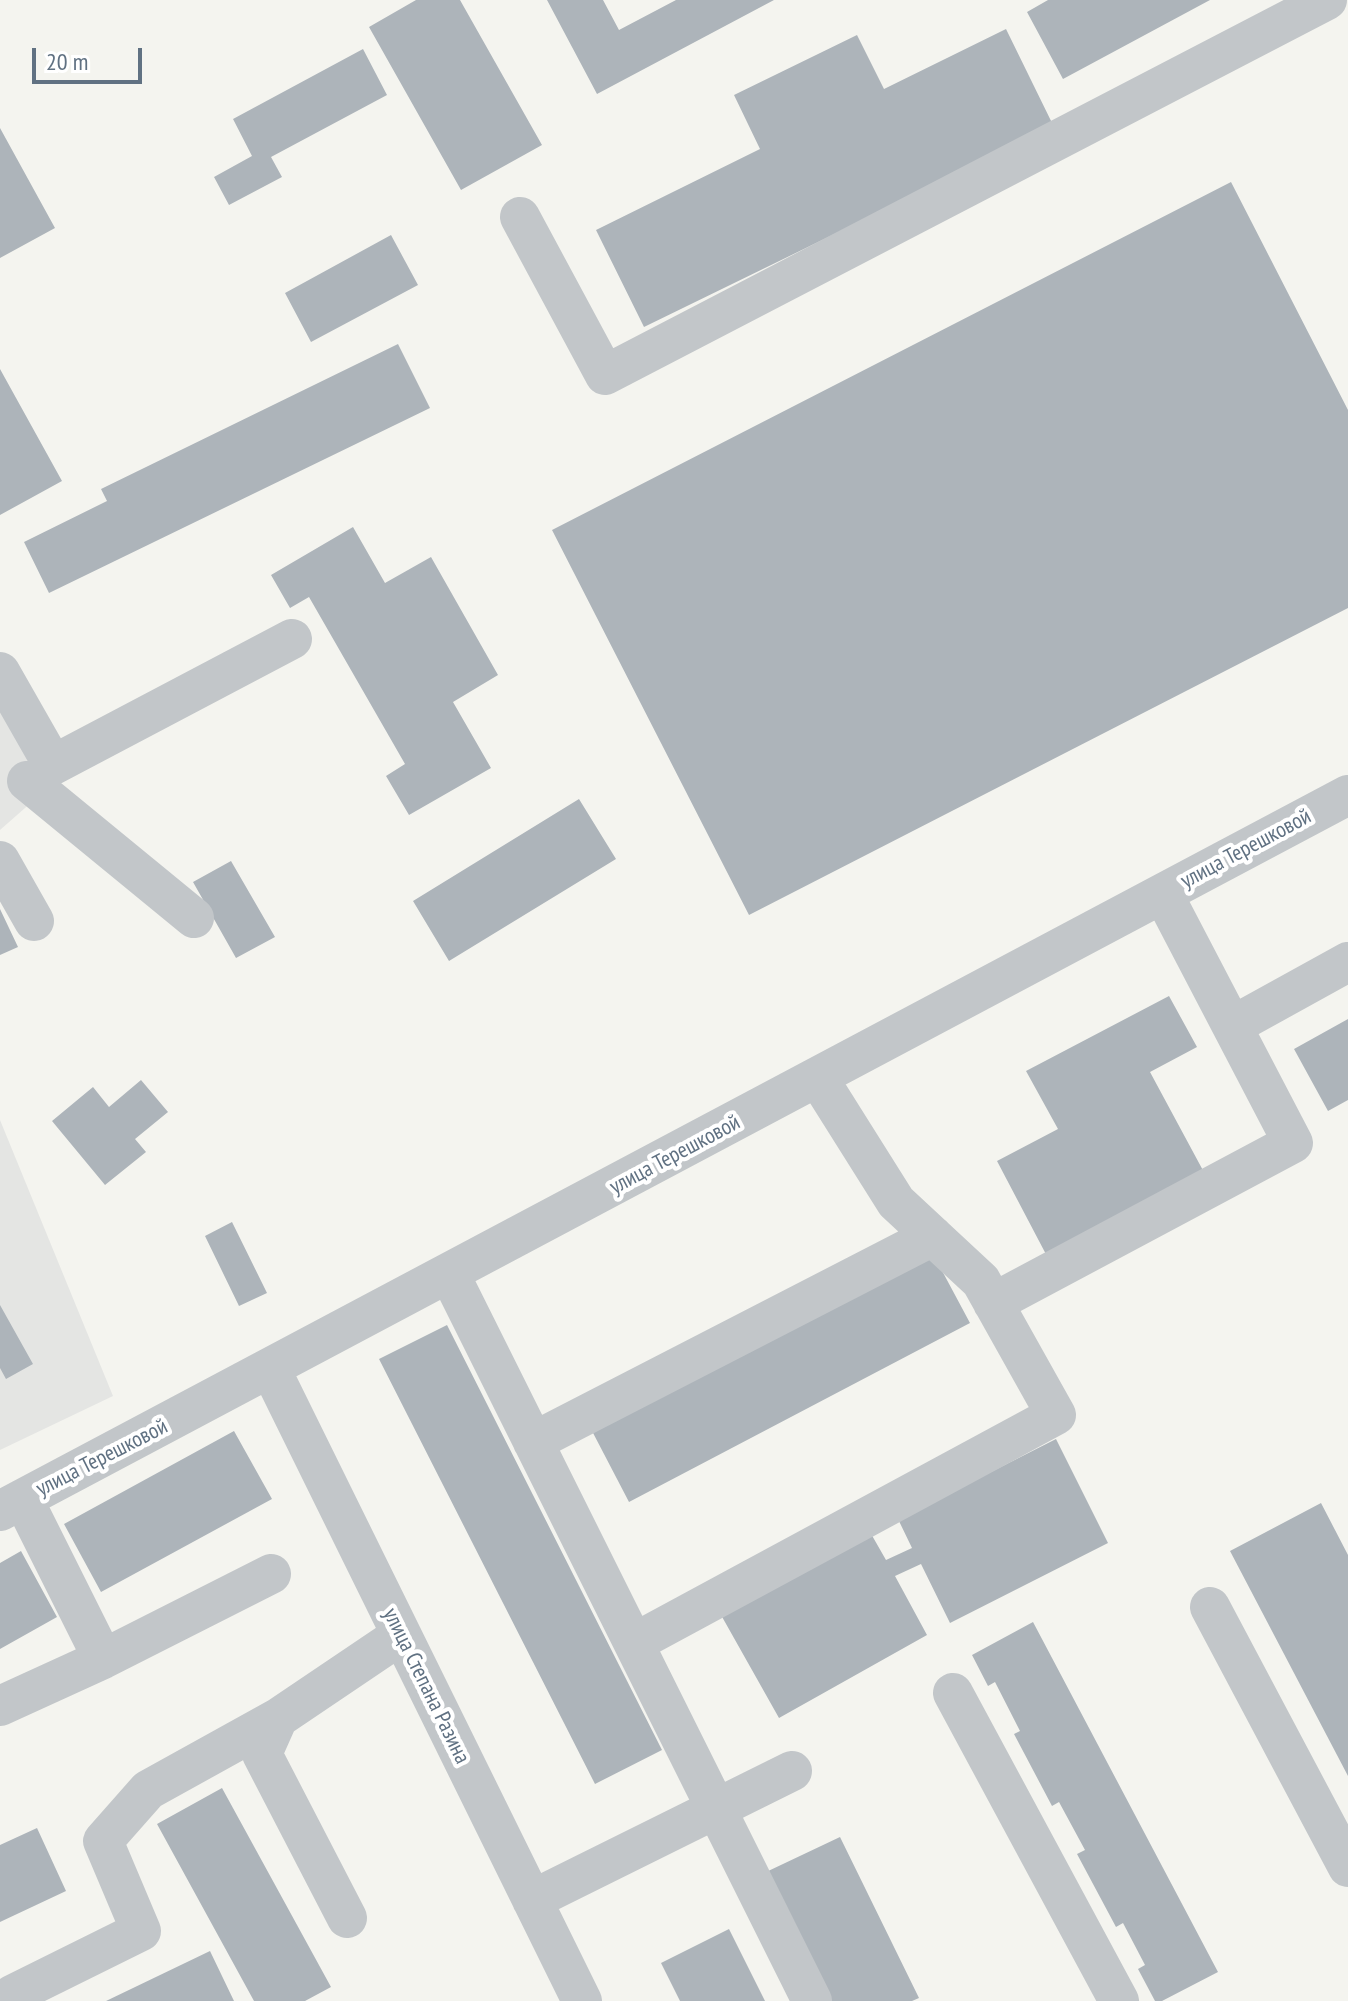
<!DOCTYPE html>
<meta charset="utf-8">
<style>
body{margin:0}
#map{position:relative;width:1348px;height:2001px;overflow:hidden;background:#f4f4ef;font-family:"PT Sans Narrow",sans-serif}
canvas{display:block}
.scale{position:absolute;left:32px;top:48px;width:110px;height:36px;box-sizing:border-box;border:4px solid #607182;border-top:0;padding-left:10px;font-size:24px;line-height:28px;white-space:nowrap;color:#607182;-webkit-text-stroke:6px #fff;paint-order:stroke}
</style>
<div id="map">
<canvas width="1348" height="2001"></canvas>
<div class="scale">20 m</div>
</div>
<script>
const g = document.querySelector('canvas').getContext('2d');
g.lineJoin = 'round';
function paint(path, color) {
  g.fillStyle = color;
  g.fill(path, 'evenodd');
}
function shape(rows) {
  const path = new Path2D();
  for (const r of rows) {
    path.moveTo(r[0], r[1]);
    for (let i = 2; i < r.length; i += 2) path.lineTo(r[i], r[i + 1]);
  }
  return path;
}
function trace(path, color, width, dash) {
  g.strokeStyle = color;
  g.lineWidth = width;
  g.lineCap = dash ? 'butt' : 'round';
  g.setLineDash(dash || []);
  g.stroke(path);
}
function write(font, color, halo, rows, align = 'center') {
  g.font = font + ' "PT Sans Narrow",sans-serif';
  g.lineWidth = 8;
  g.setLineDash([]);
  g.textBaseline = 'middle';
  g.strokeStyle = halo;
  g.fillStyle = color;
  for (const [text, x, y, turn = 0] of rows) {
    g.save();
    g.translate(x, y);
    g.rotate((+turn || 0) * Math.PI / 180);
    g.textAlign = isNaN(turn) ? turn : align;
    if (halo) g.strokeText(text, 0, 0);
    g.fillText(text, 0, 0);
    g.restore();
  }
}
paint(shape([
 [0,704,75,764,0,830],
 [0,1120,113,1396,0,1450]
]), '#e4e5e3');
paint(shape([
 [416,0,460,0,542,145,461,190,369,27],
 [547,0,603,0,619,30,676,0,774,0,597,94],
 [1048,0,1210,0,1063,79,1027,12],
 [1006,29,1054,127,644,327,596,230,760,149,734,95,857,35,884,89],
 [363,49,387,95,271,157,282,177,229,205,214,177,252,156,233,119],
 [0,128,55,228,0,258],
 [1231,182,1348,410,1348,608,749,915,552,530],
 [391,235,418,285,311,342,285,293],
 [398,344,430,408,49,593,24,542,107,501,101,489],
 [0,369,62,481,0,515],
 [353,527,385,583,431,557,498,675,453,702,491,768,409,815,386,776,405,764,309,597,290,608,271,575],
 [579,799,616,859,449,961,413,901],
 [231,861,275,937,236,958,193,882],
 [0,909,18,947,0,955],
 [1169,996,1197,1047,1150,1072,1206,1176,1049,1260,997,1161,1058,1129,1026,1071],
 [1348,1019,1348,1100,1328,1111,1294,1049],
 [141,1080,168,1112,135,1139,146,1152,105,1185,52,1121,93,1087,109,1107],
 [232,1222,267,1293,239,1306,205,1236],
 [932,1252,970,1323,629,1502,592,1431],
 [0,1305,33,1364,6,1379,0,1368],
 [447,1325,662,1750,595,1784,379,1359],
 [234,1431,272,1499,101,1592,64,1524],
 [1056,1439,1108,1543,950,1623,921,1564,895,1576,927,1635,779,1718,721,1615,870,1532,886,1560,912,1548,898,1519],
 [1321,1503,1348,1555,1348,1776,1230,1551],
 [21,1551,57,1617,0,1649,0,1563],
 [1033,1622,1218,1972,1162,2001,1155,2001,1138,1969,1145,1965,1123,1923,1116,1927,1077,1854,1085,1850,1059,1802,1052,1806,1014,1734,1020,1731,995,1682,988,1686,972,1655],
 [222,1788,331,1987,305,2001,254,2001,157,1824],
 [37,1828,66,1891,0,1922,0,1845],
 [840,1837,919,1998,912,2001,827,2001,764,1873],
 [729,1929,765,2001,680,2001,661,1963],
 [210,1951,234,2001,106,2001]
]), '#adb4ba');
trace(shape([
 [520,217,605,375,1327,0],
 [0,672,53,765,292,639],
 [27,781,194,918],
 [0,861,34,921],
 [1232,1026,1348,962],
 [450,1275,812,2001],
 [993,1303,1293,1143,1163,894],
 [271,1370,582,2001],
 [533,1442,933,1236],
 [23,1499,103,1659,271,1574],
 [0,1511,1348,795],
 [1210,1607,1348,1867],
 [634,1643,1056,1415,981,1281,896,1202,818,1078],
 [953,1693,1119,2001],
 [0,1706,103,1659],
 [532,1900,792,1771],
 [347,1918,262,1754,278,1718,401,1635],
 [12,1995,141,1931,103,1841,148,1790,278,1718]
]), '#c2c6c9', 40);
write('22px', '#607182', '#fff', [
 ["улица Терешковой",1246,849,-28],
 ["улица Терешковой",675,1155,-28],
 ["улица Терешковой",102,1458,-27],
 ["улица Степана Разина",426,1686,64]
]);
</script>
